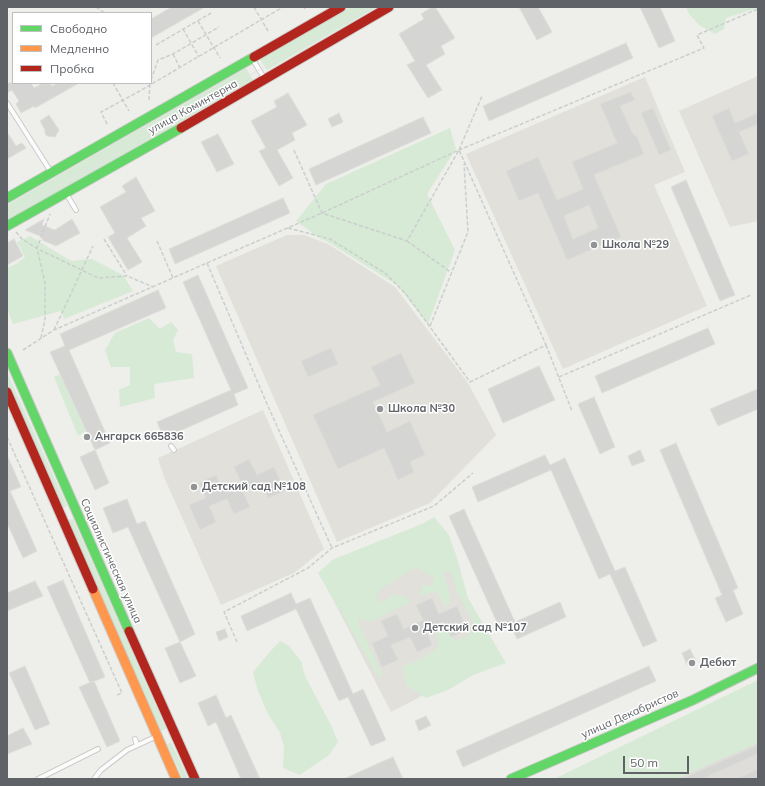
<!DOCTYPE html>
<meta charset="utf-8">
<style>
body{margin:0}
#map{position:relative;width:765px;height:786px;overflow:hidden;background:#eeeeea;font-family:Mulish,sans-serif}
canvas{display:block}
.frame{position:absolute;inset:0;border:8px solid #5f6267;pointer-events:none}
.legend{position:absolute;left:12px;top:12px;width:140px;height:72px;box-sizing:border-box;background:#fff;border:1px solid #bfc0c2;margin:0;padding:5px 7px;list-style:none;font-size:12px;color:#5f6267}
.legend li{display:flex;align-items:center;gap:8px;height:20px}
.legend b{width:20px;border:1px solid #bfc0c2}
.scale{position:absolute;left:623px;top:756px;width:66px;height:18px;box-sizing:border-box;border:2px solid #5f6267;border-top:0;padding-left:5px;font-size:12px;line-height:14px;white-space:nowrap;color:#5f6267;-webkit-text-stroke:3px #fff;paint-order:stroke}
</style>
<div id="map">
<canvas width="765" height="786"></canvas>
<div class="frame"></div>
<ul class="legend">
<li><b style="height:5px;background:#63d668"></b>Свободно</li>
<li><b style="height:5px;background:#ff974d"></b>Медленно</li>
<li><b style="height:5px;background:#b3261e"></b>Пробка</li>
</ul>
<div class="scale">50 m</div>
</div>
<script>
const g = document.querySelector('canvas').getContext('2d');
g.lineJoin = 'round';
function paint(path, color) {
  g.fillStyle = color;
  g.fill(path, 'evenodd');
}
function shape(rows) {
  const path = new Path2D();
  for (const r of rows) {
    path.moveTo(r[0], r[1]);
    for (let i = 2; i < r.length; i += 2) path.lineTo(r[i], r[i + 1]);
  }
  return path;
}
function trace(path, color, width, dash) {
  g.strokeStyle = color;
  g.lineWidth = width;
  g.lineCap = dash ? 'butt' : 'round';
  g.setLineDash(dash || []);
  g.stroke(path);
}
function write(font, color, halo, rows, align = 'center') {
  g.font = font + ' Mulish,sans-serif';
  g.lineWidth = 3;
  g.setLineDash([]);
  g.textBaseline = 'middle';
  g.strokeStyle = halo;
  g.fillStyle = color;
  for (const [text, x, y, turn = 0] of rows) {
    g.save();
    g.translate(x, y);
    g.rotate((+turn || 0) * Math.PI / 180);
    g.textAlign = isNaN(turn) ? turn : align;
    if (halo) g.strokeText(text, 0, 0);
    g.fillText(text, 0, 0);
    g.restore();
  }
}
paint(shape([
 [758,741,758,779,673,779]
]), '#deddda');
paint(shape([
 [758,76,758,221,730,227,679,111],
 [645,77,685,172,654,185,707,306,563,369,466,154],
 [287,235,304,235,328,244,395,287,468,383,496,435,430,503,337,542,216,266],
 [263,410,324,549,294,573,221,605,164,477,158,458],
 [429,524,497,657,391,712,322,578]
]), '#e1e0da');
paint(shape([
 [351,7,377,7,267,70,260,59],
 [686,7,758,7,758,8,726,18,724,29,715,34,699,25,689,14],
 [246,68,253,80,7,221,7,205],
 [450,128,456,149,427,194,455,250,428,324,397,285,328,242,319,238,296,221,326,184],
 [30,236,71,261,92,259,123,275,133,291,64,319,61,311,13,324,7,309,7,268,16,264,25,257,17,242],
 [149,318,160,329,171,322,178,330,173,340,176,352,192,354,194,378,154,384,155,398,120,407,119,390,130,385,130,367,111,367,105,350,115,333],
 [7,372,67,506,62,508,7,388],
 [60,374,86,431,78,436,54,377],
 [434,517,449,535,457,558,468,598,506,663,473,675,448,690,426,698,407,686,402,667,429,655,438,646,437,630,444,628,455,640,467,638,473,621,457,593,451,572,443,572,449,592,451,603,444,606,437,592,420,595,422,585,431,586,434,577,417,568,408,572,381,589,376,595,379,603,393,595,404,596,411,602,370,622,358,618,359,624,382,673,379,678,318,573,332,560,422,524],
 [73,519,166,729,161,731,68,520],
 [280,641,289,646,301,661,305,676,331,725,338,742,329,755,300,775,283,768,284,747,280,733,268,714,258,691,253,672,269,653],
 [758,680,758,743,676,779,554,779],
 [171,742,188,779,183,779,167,744]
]), '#d7ead6');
const building = shape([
 [172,7,205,7,151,38,151,19,172,7],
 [432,7,435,7,455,38,441,46,445,54,426,65,442,90,428,98,407,65,415,61,399,34,424,19,421,14,432,7],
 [519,7,538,7,552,32,537,40,519,7],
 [640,7,660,7,675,41,659,48,640,7],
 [626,43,633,58,489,121,483,106,626,43],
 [7,83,31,83,34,88,43,83,50,83,52,86,58,83,79,83,35,108,34,106,21,113,16,104,19,101,12,90,7,93,7,83],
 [631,92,635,100,620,106,634,136,636,135,644,154,594,175,621,237,567,260,538,193,519,201,506,171,538,157,557,200,583,189,572,162,617,143,600,104,631,92],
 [589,205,598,228,573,239,564,216,589,205],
 [288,93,307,125,292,133,295,140,277,150,293,178,279,186,259,151,266,148,251,121,277,107,274,101,288,93],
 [653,108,671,150,659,155,641,113,653,108],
 [729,108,735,123,758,113,758,124,739,132,749,154,732,161,712,116,729,108],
 [339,113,343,122,332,127,328,119,339,113],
 [49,115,59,130,55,137,47,136,45,134,45,130,40,121,49,115],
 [423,117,431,133,316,185,309,169,423,117],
 [7,132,16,146,22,143,26,148,7,159,7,132],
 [218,134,234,164,217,172,201,142,218,134],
 [136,177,155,211,141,218,146,226,127,238,142,262,128,270,108,237,115,233,100,207,126,192,122,186,136,177],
 [686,180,735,295,720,301,671,187,686,180],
 [283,198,290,213,175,264,169,249,283,198],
 [44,219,42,225,55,230,72,219,80,233,56,246,42,240,43,237,25,230,44,219],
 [14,239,23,256,7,265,7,243,14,239],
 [198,275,248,388,234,394,238,405,164,438,157,422,231,390,183,282,198,275],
 [158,290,166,308,69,350,110,443,95,450,50,352,65,346,60,334,158,290],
 [708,328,715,344,602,393,595,376,708,328],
 [331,348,338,364,308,377,301,361,331,348],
 [401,353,415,383,373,402,387,432,410,421,425,455,410,462,414,472,398,480,384,448,338,469,313,415,380,385,371,367,401,353],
 [539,366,555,400,503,423,488,389,539,366],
 [758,389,758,409,718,426,710,409,758,389],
 [594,397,615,447,600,454,578,404,594,397],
 [676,443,738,588,733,590,743,614,726,622,715,598,722,595,660,450,676,443],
 [95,450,109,483,95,490,80,457,95,450],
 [640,450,645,461,632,466,628,456,640,450],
 [7,455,21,487,10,491,37,551,23,558,7,523,7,455],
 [545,455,550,465,565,458,615,571,625,567,657,641,643,647,610,574,599,579,551,470,478,502,472,487,545,455],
 [249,459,257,475,274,467,285,491,268,498,261,482,243,492,250,507,234,514,227,499,209,506,216,522,200,530,189,505,206,498,199,483,216,475,223,490,241,482,234,467,249,459],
 [127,499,137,524,145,521,195,634,180,642,128,527,113,533,103,508,127,499],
 [464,509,515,622,560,602,566,617,517,639,510,624,500,629,449,516,464,509],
 [63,580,105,677,90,683,47,587,63,580],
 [35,581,43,596,7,611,7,593,35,581],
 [291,593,296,604,310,598,353,694,363,689,386,740,371,746,348,697,339,701,296,609,247,631,241,616,291,593],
 [432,598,439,614,457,606,467,630,451,637,444,622,426,630,432,645,417,652,410,637,391,645,398,660,382,667,372,643,388,636,381,621,397,614,404,629,423,620,416,605,432,598],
 [225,629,228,637,219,641,216,632,225,629],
 [180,642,196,676,180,683,165,648,180,642],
 [690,649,696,661,687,665,682,653,690,649],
 [25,666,50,724,35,730,9,673,25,666],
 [649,666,656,681,463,767,456,751,649,666],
 [94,681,120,741,107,747,79,687,94,681],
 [216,695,226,718,231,715,260,779,241,779,216,722,208,726,198,703,216,695],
 [426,716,431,725,419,731,415,721,426,716],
 [23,728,32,744,7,754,7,736,23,728],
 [758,745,758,754,702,779,681,779,758,745],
 [393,757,403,779,344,779,379,763,393,757],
 [758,769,758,779,737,779,758,769]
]);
paint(building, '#d5d5d3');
trace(building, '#deddd9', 1);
const lane = shape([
 [252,58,264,78],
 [7,103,51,172],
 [67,195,76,210],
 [171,446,174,450],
 [135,739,137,745],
 [38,779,98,749],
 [94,779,101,770,127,750,155,737]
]);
const fast = shape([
 [7,198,254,57],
 [7,226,181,128],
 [7,353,129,631],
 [511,779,693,700,758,668]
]);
const slow = shape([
 [93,589,176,779]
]);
const jam = shape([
 [254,57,341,7],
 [181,128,389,7],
 [7,392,93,589],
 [129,631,195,779]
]);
trace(lane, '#cbcccb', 6);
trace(fast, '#cacaca', 11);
trace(slow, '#cacaca', 11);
trace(jam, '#cacaca', 11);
trace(shape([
 [96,7,105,13],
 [254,7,268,31],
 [304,7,305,9],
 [198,21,220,58],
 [183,29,199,57],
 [156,45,211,13],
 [173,54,180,68],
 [151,80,158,60,173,54,219,27],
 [113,83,129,111],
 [149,100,150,83],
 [107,124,101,112,138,92,283,7],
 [459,150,482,96],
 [288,228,330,239,385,273,406,294,470,382,546,345,459,150,407,241,322,213,293,148],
 [16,232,22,239,38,249,98,278,127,276,153,287],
 [104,239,127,276],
 [157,241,173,278],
 [407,241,452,273],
 [207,263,322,213,459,150,704,48,697,35,758,9],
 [430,326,468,232,464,164],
 [54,330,93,246],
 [41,338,45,319,45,283,37,248,50,214],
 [546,345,572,411],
 [23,350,54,330,207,263,267,404,332,548],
 [559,377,751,295],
 [7,437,122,693,115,696],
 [237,642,224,612,308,568,332,548,434,506,473,473]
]), '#cacfcd', 1.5, [4, 2]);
trace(lane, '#fcfcfc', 4);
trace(fast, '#63d668', 9);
trace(slow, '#ff974d', 9);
trace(jam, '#b3261e', 9);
trace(shape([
 [7,215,369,7]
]), '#e4e4e3', 1);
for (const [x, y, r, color] of [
 [594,245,4,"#919395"],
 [380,409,4,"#919395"],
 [87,437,4,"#919395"],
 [194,487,4,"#919395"],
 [415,628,4,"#919395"],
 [692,663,4,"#919395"]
]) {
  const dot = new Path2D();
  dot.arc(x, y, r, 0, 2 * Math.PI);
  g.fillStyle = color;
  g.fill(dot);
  trace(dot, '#fff', 1.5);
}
write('11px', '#5f6267', '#fff', [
 ["улица Коминтерна",193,107,-29],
 ["Социалистическая улица",111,561,66],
 ["улица Декабристов",630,714,-24]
]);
write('bold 11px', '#5f6267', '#fff', [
 ["Школа №29",602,245],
 ["Школа №30",388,409],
 ["Ангарск 665836",95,437],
 ["Детский сад №108",202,487],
 ["Детский сад №107",423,628],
 ["Дебют",700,663]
], 'left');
</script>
